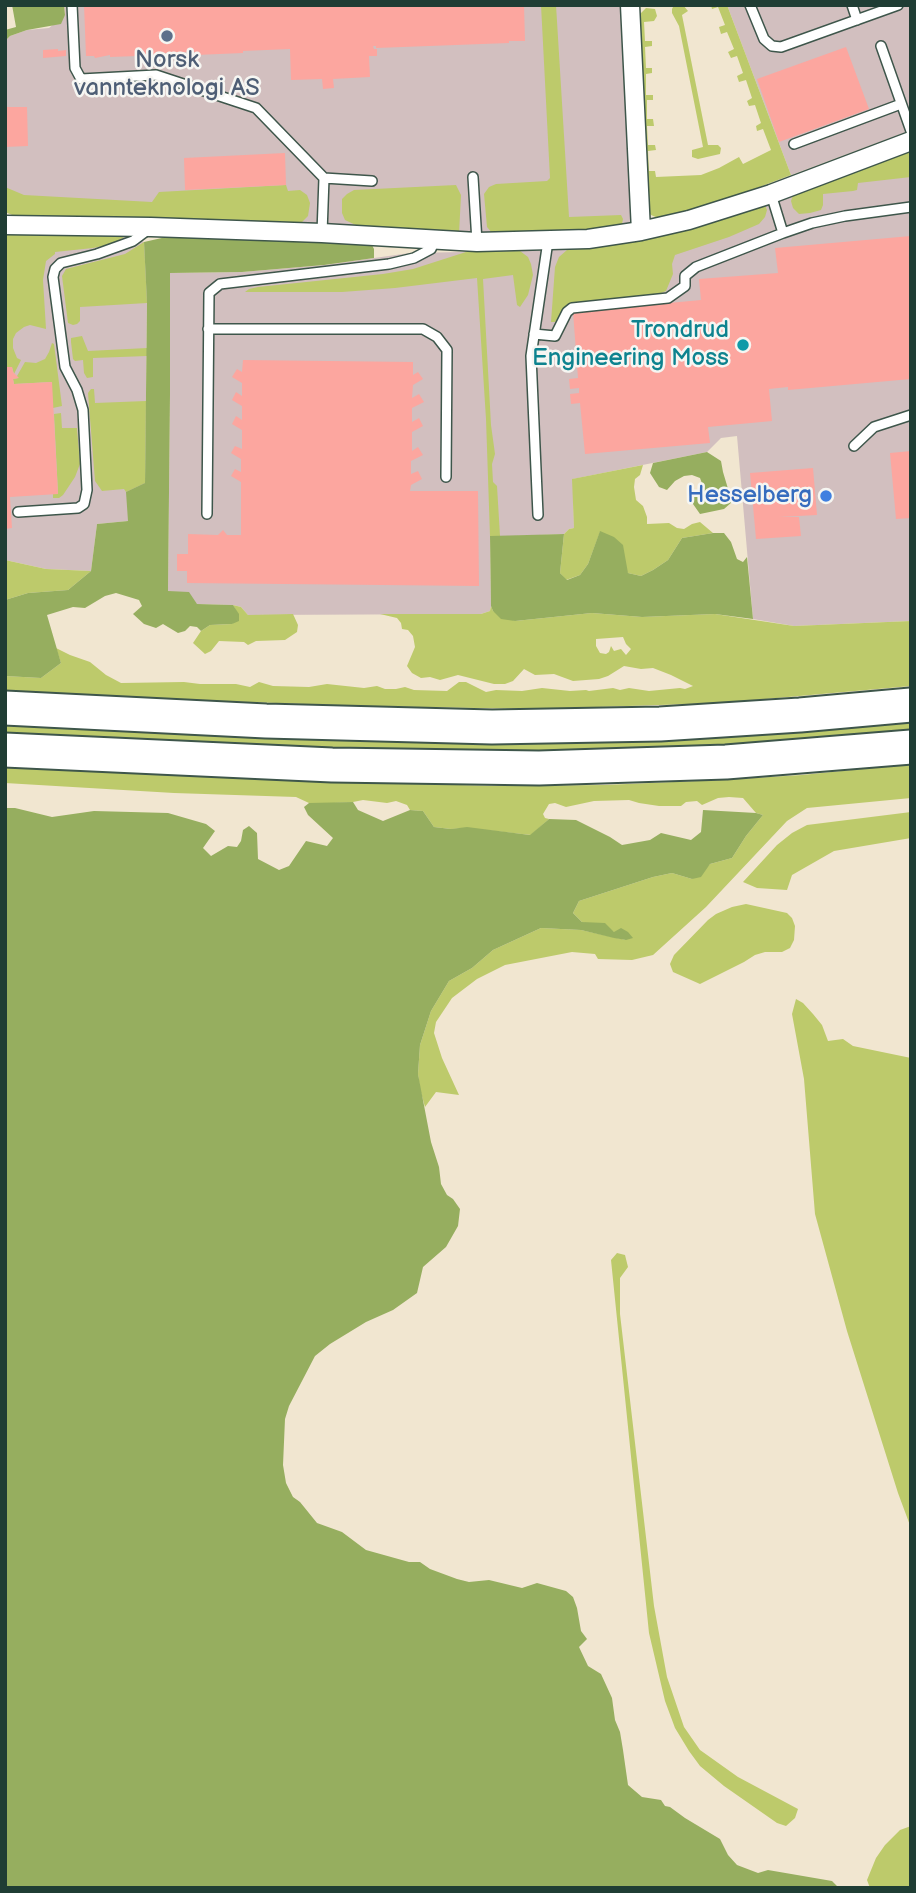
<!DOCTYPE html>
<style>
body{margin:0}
#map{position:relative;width:916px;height:1893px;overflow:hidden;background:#f1e6d0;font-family:"Balsamiq Sans",sans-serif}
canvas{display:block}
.frame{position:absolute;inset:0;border:7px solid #1f3d34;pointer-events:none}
</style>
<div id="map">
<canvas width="916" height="1893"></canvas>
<div class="frame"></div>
</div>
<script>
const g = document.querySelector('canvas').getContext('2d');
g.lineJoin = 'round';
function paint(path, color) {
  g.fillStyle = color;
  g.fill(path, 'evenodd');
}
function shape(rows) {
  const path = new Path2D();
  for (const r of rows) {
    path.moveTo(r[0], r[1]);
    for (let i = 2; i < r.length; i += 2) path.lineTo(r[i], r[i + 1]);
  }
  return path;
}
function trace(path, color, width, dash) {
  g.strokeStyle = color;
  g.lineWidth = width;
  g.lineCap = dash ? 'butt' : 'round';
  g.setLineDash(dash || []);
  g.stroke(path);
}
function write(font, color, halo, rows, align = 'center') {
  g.font = font + ' "Balsamiq Sans",sans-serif';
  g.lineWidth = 5;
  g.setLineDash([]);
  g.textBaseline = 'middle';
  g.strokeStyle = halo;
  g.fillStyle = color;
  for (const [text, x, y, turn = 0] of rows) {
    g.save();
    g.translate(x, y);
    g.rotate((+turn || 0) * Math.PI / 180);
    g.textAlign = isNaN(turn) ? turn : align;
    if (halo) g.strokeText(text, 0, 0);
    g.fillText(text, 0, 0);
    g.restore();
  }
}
paint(shape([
 [64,5,624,5,633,222,599,229,493,236,15,216,5,212,5,50,7,39,10,36,27,30,49,28,65,15],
 [727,5,911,5,911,130,791,175],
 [911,148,911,621,794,626,753,619,737,436,721,438,707,452,573,479,574,528,569,529,564,534,490,537,491,606,490,611,481,614,255,615,248,615,241,607,233,605,197,604,168,591,170,394,170,273,242,272,324,265,410,253,567,250,635,240],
 [5,233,125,233,144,242,147,303,145,483,128,521,97,524,91,571,46,569,5,560]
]), '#d2bfbf');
paint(shape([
 [541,5,556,5,569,217,621,215,623,219,622,224,599,229,553,234,493,234,487,227,484,194,489,187,496,184,547,181,550,178],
 [674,5,683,5,688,11,682,15,708,145,718,145,721,148,720,154,698,159,692,157,692,150,703,147,679,26,672,13,672,9],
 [711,5,727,5,791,175,741,194,670,216,658,218,651,215,647,210,639,15,646,8,655,9,657,16,654,21,644,22,645,41,652,41,652,46,645,47,646,68,652,68,652,73,646,74,646,95,653,95,653,100,647,100,647,119,653,119,654,126,647,126,648,145,655,145,656,150,648,151,649,171,655,171,656,177,701,175,719,168,739,157,743,164,771,150,763,129,757,131,756,126,761,123,755,105,749,106,747,101,752,98,746,80,739,82,737,76,743,73,737,56,731,58,728,52,734,49,727,32,721,34,719,27,725,25,718,7,712,9],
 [911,148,911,177,858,183,857,190,853,191,823,194,823,205,821,210,810,213,799,214,793,208,791,201,794,192],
 [286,185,288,191,300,190,307,195,310,203,308,216,302,222,295,225,35,218,15,216,5,212,5,187,24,195,152,202,159,192],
 [456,185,461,195,459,234,362,228,345,220,342,213,342,199,347,194,354,190],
 [764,203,767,210,765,217,759,224,729,237,675,255,672,264,673,274,666,291,656,295,575,303,566,306,555,322,551,322,555,267,559,257,567,250,635,240],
 [5,233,125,233,126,236,112,244,93,248,55,252,55,254,46,261,43,280,46,329,30,325,24,327,16,333,13,339,13,348,17,358,21,360,14,374,12,367,7,367],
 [144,242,147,303,80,307,80,321,77,324,73,325,68,323,62,276,66,269,125,254],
 [520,251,528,257,531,264,533,275,528,295,520,307,517,305,513,275,483,279,491,425,495,454,492,464,493,482,497,486,500,536,490,536,486,419,477,278,395,288,342,292,245,292,249,289,258,287,383,274,413,269,466,252],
 [82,336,88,351,147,348,147,356,93,358,93,377,87,378,84,373,83,360,75,361,73,359,71,342,71,338],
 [52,343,54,344,62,406,53,408,51,382,14,384,13,379,18,378,17,376,25,362,36,363,45,359,49,352],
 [91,389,94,389,95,403,146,401,145,483,126,492,124,489,102,491,95,481,88,393],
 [61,413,62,428,77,428,80,464,75,477,63,495,59,498,53,498,53,494,58,493,54,414],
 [643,465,640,475,635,479,634,487,636,500,643,506,647,517,647,524,669,523,677,528,684,529,692,524,700,522,713,533,682,538,668,560,653,570,641,576,628,573,600,532,588,564,580,575,566,580,560,573,564,534,569,529,574,528,572,479],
 [5,560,46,569,91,571,68,590,28,593,5,600],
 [233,605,241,607,248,615,293,614,298,625,297,632,285,640,256,641,248,645,244,642,219,641,211,651,205,654,193,643,201,631,210,625,232,624,238,614],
 [491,606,493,611,515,621,592,613,642,617,715,614,794,626,911,621,911,686,721,703,535,709,360,706,107,697,5,690,5,676,41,678,61,663,56,648,70,655,90,662,106,675,121,683,184,682,200,684,236,684,250,687,259,682,273,686,309,687,327,684,364,688,377,686,385,689,396,689,405,687,414,690,447,691,459,682,466,682,486,692,496,690,522,691,542,688,570,691,586,690,589,691,613,688,620,690,629,688,649,691,680,688,685,689,693,686,671,675,653,668,641,669,624,666,608,676,599,679,573,681,554,674,535,675,524,669,513,681,505,684,494,684,458,675,440,680,430,677,421,678,412,673,407,666,415,647,413,636,408,630,402,629,401,623,397,618,380,614,481,614,490,611],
 [623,637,626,644,631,649,626,655,621,649,614,651,611,646,609,652,606,654,600,653,596,646,596,639],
 [911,717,911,734,844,741,483,756,5,738,5,720],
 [911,764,911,798,807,808,787,821,706,907,653,955,632,960,598,959,595,954,572,952,505,965,477,979,452,998,436,1022,434,1033,442,1058,459,1095,436,1092,425,1107,420,1089,418,1074,420,1045,431,1011,449,981,472,968,493,950,541,928,581,930,626,940,614,932,582,922,573,913,579,901,653,877,672,873,692,879,710,864,732,858,746,836,763,815,756,813,743,798,729,797,718,798,702,805,697,801,686,802,681,806,659,806,639,803,629,800,594,801,566,807,555,803,549,804,543,814,545,818,549,819,531,835,467,828,451,829,434,827,423,811,410,810,407,805,396,801,387,803,363,800,353,802,315,804,309,803,296,797,174,793,5,783,5,767,230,778,492,786,604,785,721,780,802,775],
 [911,812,911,838,834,851,792,875,787,890,757,888,743,882,777,845,792,833,807,825],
 [746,904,787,913,792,918,795,926,794,940,790,948,782,952,765,952,755,955,744,962,700,984,673,972,670,964,674,955,708,920,716,914,732,907],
 [796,999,803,1003,813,1014,822,1025,828,1041,843,1039,853,1046,911,1058,911,1528,898,1493,847,1331,815,1214,804,1079,792,1014],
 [617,1253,625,1255,628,1267,620,1278,620,1314,654,1606,667,1677,684,1727,700,1750,738,1777,798,1809,795,1818,786,1826,777,1823,724,1786,700,1766,689,1751,675,1728,665,1701,649,1633,611,1260],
 [911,1826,911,1888,870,1888,867,1880,876,1858,885,1845,900,1830]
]), '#bdca6b');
paint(shape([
 [12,5,64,5,65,15,61,24,27,30,10,36,7,39,5,50,5,30,16,27],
 [175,235,371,243,374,249,374,258,324,265,242,272,170,273,170,394,168,591,189,592,197,604,233,605,239,614,239,621,232,624,210,625,201,631,197,627,190,626,185,631,178,633,163,624,156,628,144,624,133,614,142,606,139,600,116,593,105,596,85,608,73,607,47,615,61,663,41,678,5,676,5,600,28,593,68,590,91,571,97,524,128,521,126,492,145,483,147,303,144,242],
 [707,452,721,461,723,472,732,502,724,509,700,514,693,504,693,497,703,486,700,478,692,475,684,476,675,481,667,490,659,487,650,473,653,463],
 [600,531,614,537,623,545,628,573,641,576,653,570,668,560,682,538,713,533,724,533,731,542,737,559,743,562,747,557,753,619,715,614,642,617,592,613,515,621,501,619,493,611,491,606,490,536,564,534,560,573,567,580,580,575,588,564],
 [353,802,358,810,383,821,410,810,423,811,434,827,451,829,467,827,530,835,549,819,576,820,610,837,622,845,650,840,661,833,691,840,701,832,703,810,756,813,763,815,746,836,732,858,710,864,701,877,692,879,672,873,653,877,579,901,573,913,582,922,605,923,614,932,621,928,628,932,633,938,626,940,614,938,581,930,541,928,493,950,472,968,449,981,431,1011,420,1045,418,1074,431,1142,439,1167,441,1184,447,1195,453,1199,460,1209,458,1226,446,1247,423,1267,417,1293,393,1310,366,1322,330,1344,315,1356,289,1406,285,1419,283,1465,286,1483,293,1497,300,1502,317,1523,342,1532,366,1550,409,1562,420,1562,430,1569,457,1579,469,1582,489,1580,522,1588,537,1583,566,1591,573,1597,577,1608,581,1631,587,1639,579,1647,588,1666,601,1674,612,1698,615,1720,620,1732,623,1750,628,1785,642,1797,661,1800,665,1806,670,1807,685,1818,720,1839,728,1855,737,1865,758,1873,768,1870,832,1881,839,1888,5,1888,5,808,15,808,52,817,94,811,168,813,206,824,215,831,203,848,211,856,228,846,237,847,241,841,243,830,249,826,257,833,258,859,279,870,289,866,306,841,327,846,333,838,308,815,304,807,309,803]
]), '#96ae5f');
paint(shape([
 [84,5,524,5,525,41,509,41,509,43,376,48,376,46,373,46,374,49,377,49,377,56,369,56,370,77,333,79,334,88,323,89,322,79,291,80,290,49,243,51,243,53,196,55,196,52,165,53,165,55,110,57,110,55,95,58,94,56,86,56],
 [846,47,869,109,779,142,757,79],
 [58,49,58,51,66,50,66,56,43,58,43,50],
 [5,107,27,107,28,146,5,147],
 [285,153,286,185,185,190,184,158],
 [911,236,911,379,788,390,788,387,769,389,772,421,708,427,710,443,585,454,580,403,571,404,570,394,579,393,579,388,570,389,569,379,578,378,573,312,701,300,699,279,778,273,775,248],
 [243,360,413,362,413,375,418,372,423,379,413,385,412,398,419,394,424,402,412,408,412,422,419,418,423,426,412,432,412,451,418,447,423,455,411,461,411,474,418,471,422,479,411,485,410,491,478,491,479,586,187,583,187,571,177,571,177,554,188,554,188,534,218,535,223,530,227,535,241,535,241,482,231,476,235,469,241,472,241,459,231,453,235,446,242,449,242,430,232,424,236,416,242,420,242,406,232,400,236,392,242,396,242,383,232,377,237,369,242,372],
 [5,367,12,367,13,372,19,378,13,379,14,384,52,382,58,494,10,497,12,528,5,529],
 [911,451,911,518,896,519,890,453],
 [813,468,817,515,779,517,799,517,801,536,756,539,750,473]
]), '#fca69f');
const lane = shape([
 [72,5,75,68,81,79,156,75,256,108,324,178,372,181],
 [750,5,764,39,772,46,781,47,898,5],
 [852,5,857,20],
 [881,46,911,131],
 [794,144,901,104],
 [473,177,477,242],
 [771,194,783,233],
 [322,233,324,178],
 [208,329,423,329,437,337,447,350,446,477],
 [534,334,555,336,567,312,572,308,668,298,685,286,685,276,696,267,783,233,812,223,845,216,911,207],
 [854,446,874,427,911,415],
 [18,512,78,508,84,504,87,490,83,410,77,390,65,367,53,277,55,269,61,263,97,254,133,241,149,229],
 [207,514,209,293,220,284,389,264,414,258,431,249,435,240],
 [538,515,531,356,548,241]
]);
const street = shape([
 [630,5,641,231],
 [5,225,151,227,322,233,477,242,588,239,641,231,689,220,771,194,911,141]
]);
const highway = shape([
 [5,708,266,721,492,727,660,724,800,715,911,705],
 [5,750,332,765,539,768,726,762,911,747]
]);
trace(lane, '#3e564b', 12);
trace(street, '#3e564b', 21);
trace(highway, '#3e564b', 37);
trace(lane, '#fff', 9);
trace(street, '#fff', 18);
trace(highway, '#fff', 33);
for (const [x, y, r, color] of [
 [167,36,7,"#5c6f8a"],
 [743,345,7,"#0f9aa8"],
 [826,496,7,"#3f7fe0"]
]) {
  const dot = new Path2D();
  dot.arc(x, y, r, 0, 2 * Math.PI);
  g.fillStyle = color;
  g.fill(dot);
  trace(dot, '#f6f6f2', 2.5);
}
write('24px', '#4e5e75', '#f6f6f2', [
 ["Norsk",167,61],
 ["vannteknologi AS",167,89]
]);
write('24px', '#0d838f', '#f6f6f2', [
 ["Trondrud",729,331],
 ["Engineering Moss",729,359]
], 'right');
write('24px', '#366cbe', '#f6f6f2', [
 ["Hesselberg",812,496]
], 'right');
</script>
